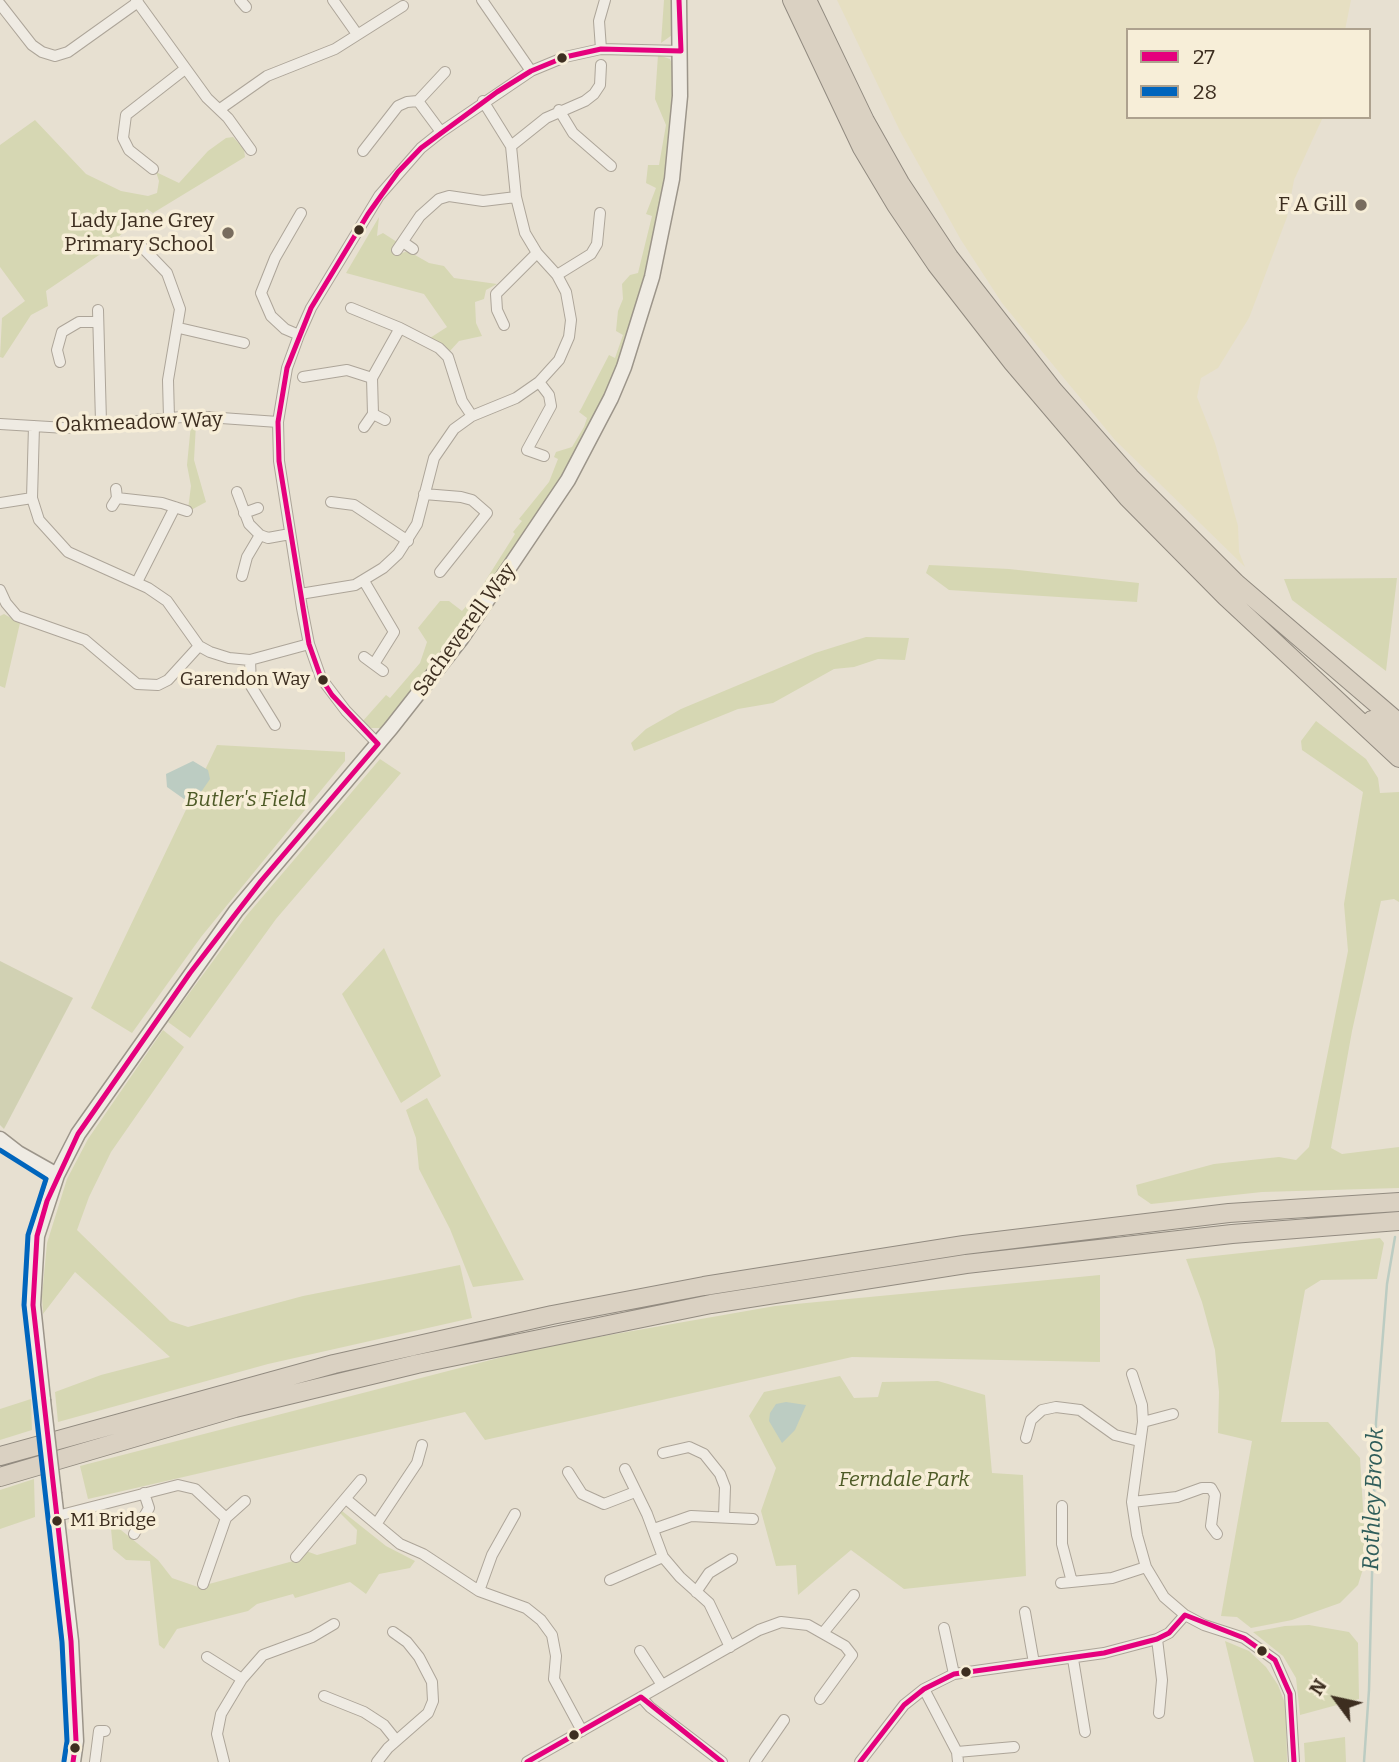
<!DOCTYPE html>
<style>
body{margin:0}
#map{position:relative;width:1399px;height:1762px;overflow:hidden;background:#e7e0d1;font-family:Bitter,serif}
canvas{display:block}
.legend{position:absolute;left:1126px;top:28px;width:245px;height:91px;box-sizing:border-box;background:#f7eed8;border:2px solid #ada18e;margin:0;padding:9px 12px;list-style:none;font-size:21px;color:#3d2e20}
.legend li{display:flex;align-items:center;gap:14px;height:35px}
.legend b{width:35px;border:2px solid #ada18e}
.north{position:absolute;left:1301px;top:1664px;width:70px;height:70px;-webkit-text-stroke:5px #f7eed8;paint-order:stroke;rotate:303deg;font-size:19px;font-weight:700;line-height:28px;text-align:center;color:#3d2e20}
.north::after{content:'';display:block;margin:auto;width:24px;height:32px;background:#3d2e20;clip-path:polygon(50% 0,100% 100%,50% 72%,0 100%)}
</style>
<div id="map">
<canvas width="1399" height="1762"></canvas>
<ul class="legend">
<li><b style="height:9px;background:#e5007d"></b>27</li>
<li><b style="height:9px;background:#0065bd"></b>28</li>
</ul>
<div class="north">N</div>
</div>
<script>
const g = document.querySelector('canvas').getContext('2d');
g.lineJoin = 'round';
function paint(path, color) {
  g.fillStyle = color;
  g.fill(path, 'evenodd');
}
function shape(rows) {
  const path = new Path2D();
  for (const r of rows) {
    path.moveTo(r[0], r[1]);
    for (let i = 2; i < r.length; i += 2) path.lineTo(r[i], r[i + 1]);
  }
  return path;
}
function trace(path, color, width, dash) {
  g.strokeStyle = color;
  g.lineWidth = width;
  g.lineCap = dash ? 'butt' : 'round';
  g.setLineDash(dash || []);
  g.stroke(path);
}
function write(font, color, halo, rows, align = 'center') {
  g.font = font + ' Bitter,serif';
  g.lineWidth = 7;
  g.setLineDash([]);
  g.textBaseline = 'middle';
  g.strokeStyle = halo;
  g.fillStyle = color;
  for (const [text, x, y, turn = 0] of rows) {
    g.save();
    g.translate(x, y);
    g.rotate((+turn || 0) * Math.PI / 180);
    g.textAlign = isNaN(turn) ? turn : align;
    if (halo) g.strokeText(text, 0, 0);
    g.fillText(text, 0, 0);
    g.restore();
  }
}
paint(shape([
 [837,0,1351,0,1345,30,1128,30,1128,117,1323,117,1294,180,1287,217,1249,318,1218,368,1201,378,1197,397,1215,443,1238,526,1239,552,1245,567,1115,440,1002,303,961,240,900,131]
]), '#e6dfc2');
paint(shape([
 [664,0,675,0,672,35,661,43],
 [658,55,670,59,676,74,666,186,649,266,618,368,576,457,448,648,382,728,371,728,362,722,386,695,390,698,420,663,427,642,418,628,440,601,449,601,462,611,477,594,515,534,513,532,522,521,519,519,549,482,558,459,554,457,556,452,572,447,584,427,587,418,579,412,581,409,609,355,615,358,623,335,616,331,618,311,623,299,622,284,630,275,638,273,652,216,646,214,656,188,646,183,648,165,659,165,666,125,655,99],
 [35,120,86,174,121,191,148,196,157,193,159,181,156,172,179,183,208,151,226,138,233,137,244,149,245,157,153,213,147,209,102,253,46,291,48,306,31,315,3,358,0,357,2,318,25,301,0,267,0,145],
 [379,217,377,236,383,233,397,242,394,251,399,254,408,251,429,263,444,266,454,278,497,284,486,290,484,299,475,302,476,323,482,336,459,341,450,351,430,338,447,327,424,294,346,273],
 [191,424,196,424,194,460,206,502,191,510,188,509,191,486,187,465],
 [929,565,1009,569,1139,583,1137,602,949,590,926,573],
 [1397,578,1386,671,1292,600,1284,579],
 [4,614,20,623,5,688,0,686,0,616],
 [866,637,909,638,905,660,878,659,854,667,834,669,773,703,738,709,634,751,631,743,646,729,681,709,815,653],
 [1316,721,1366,759,1378,778,1380,793,1399,792,1399,902,1394,899,1381,901,1352,1031,1331,1148,1342,1154,1399,1147,1399,1188,1262,1192,1151,1204,1138,1195,1136,1185,1214,1164,1279,1157,1296,1160,1309,1147,1348,951,1344,904,1363,792,1302,750,1301,741],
 [217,745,345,752,345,761,201,937,132,1033,91,1008],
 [380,759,401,773,276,919,190,1038,168,1022,247,915],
 [384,948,441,1076,401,1103,342,994],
 [163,1030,184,1047,111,1152,89,1197,77,1230,170,1321,188,1327,303,1296,460,1265,472,1318,268,1364,58,1422,55,1392,101,1375,170,1357,75,1272,43,1314,42,1296,47,1243,67,1179,88,1139],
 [427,1098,524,1280,473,1287,450,1229,419,1169,416,1138,406,1110],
 [1380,1238,1384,1243,1377,1279,1321,1280,1305,1290,1281,1422,1328,1422,1360,1458,1366,1559,1358,1585,1340,1603,1292,1620,1251,1628,1237,1617,1221,1616,1252,1441,1218,1433,1219,1392,1215,1350,1202,1302,1186,1259],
 [1100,1275,1100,1362,852,1357,485,1440,465,1412,88,1499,80,1466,541,1347,775,1306],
 [840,1376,854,1398,878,1397,882,1382,938,1381,985,1395,992,1473,1023,1475,1026,1576,904,1589,851,1550,798,1595,796,1565,776,1566,761,1511,776,1468,749,1416,764,1392],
 [31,1399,32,1430,0,1440,0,1409],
 [34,1479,35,1517,0,1529,0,1490],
 [342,1511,386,1546,415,1561,410,1568,379,1574,366,1594,350,1582,295,1598,293,1594,257,1604,248,1611,177,1629,164,1649,159,1645,150,1561,126,1560,113,1549,111,1529,116,1526,158,1560,172,1578,198,1587,297,1560,306,1551,317,1555,356,1544,357,1530,340,1513],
 [1309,1625,1349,1632,1358,1643,1359,1699,1300,1715,1296,1678,1283,1656,1253,1632,1285,1626],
 [1225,1641,1249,1651,1266,1667,1278,1685,1286,1706,1287,1762,1254,1762],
 [1345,1737,1346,1762,1305,1762,1304,1743]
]), '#d6d7b3');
paint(shape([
 [0,961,73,998,4,1129,0,1125]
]), '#d1d1b3');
paint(shape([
 [193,761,208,770,210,779,199,795,184,799,167,787,166,774],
 [786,1402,806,1405,795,1430,782,1443,769,1421,770,1413,776,1404]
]), '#bcccc2');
trace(shape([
 [1364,1762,1369,1690,1376,1422,1387,1284,1395,1237]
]), '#bcccc2', 2.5);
const street = shape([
 [136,0,207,98,228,118,251,150],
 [240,0,246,7],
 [333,0,357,34],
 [482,0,531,71],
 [0,4,32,45,42,52,55,56,68,52,138,2],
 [601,49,599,21,605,0],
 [418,101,445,72],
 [220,109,267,76,335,49,403,6],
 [559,110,573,133,611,166],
 [511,146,546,118,585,101,594,94,600,85,601,65],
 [363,151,398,106,407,102,418,101,441,132],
 [153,169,129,150,123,138,126,115,185,69],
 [403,242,413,249],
 [142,247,167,273,180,309,168,380,169,418],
 [397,250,420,216,439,199,449,196,483,201,516,197],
 [557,275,591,254,597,244,600,213],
 [351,308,400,328],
 [98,310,101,422],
 [504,325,497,310,496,294,537,253],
 [179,328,244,343],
 [299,335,285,329,271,316,261,293,275,258,301,213],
 [60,362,57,350,62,332,79,322,97,322],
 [303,377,347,370,372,378],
 [539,382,549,395,551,406,527,450,544,456],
 [373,414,385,420],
 [0,424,66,428,193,416,278,422],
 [34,426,32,498,39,520,68,552,148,588,167,601,199,646,210,652,229,658,250,660,309,644],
 [364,427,373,414,372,378,400,328,439,348,448,357,462,401,472,416],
 [237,492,249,524,260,535],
 [424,494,461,497,472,500,487,513,440,572],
 [117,498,162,503,187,511],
 [331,502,354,505,408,541],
 [0,503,32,498],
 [112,506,117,498,116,489],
 [244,513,258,508],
 [242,576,247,557,260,535,268,538,290,534],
 [364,581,394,632,374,664],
 [137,582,175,507],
 [0,590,6,603,17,616,85,640,137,684,158,685,168,680,199,646],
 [300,594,355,585,383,568,398,554,417,524,434,458,454,429,472,416,516,398,539,382,559,360,569,337,571,320,566,292,557,275,537,253,525,233,516,197,511,146,483,101],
 [364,657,383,671],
 [250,660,251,686,275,725],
 [378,744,346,711,321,678,309,644,302,608,279,461,278,422,287,368,299,335,311,308,379,196,421,148,441,132,531,71,565,57,601,49,681,51],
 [1132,1374,1142,1405,1143,1422,1132,1502,1137,1535,1146,1567,1164,1597,1185,1615,1204,1625,1244,1638,1275,1660,1290,1694,1294,1762],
 [1143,1422,1173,1414],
 [1026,1438,1031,1420,1042,1410,1056,1407,1080,1410,1115,1435,1139,1441],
 [663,1453,689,1447,704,1454,720,1474,725,1487,724,1517],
 [625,1469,647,1514,663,1557,680,1577,709,1603,730,1647],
 [568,1472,582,1494,604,1504,635,1492],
 [346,1499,400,1544,423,1554,479,1591,526,1608,541,1620,552,1635,556,1656,554,1679,582,1731],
 [1132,1502,1177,1497,1202,1488,1211,1488,1215,1495,1211,1526,1217,1534],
 [1062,1506,1062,1544,1072,1582],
 [57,1516,178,1485,195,1489,226,1518],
 [377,1523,417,1463,422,1445],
 [654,1529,691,1516,753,1519],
 [134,1534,149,1508,144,1493],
 [296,1557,361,1480],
 [610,1580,663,1557],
 [1061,1583,1112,1578,1146,1567],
 [203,1584,226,1518,245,1501],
 [479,1591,492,1555,515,1514],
 [696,1592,709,1573,732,1559],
 [1025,1612,1034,1663],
 [944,1628,954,1674],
 [823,1633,854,1595],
 [1157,1639,1162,1680,1159,1713],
 [640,1651,662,1685],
 [207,1657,242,1679,221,1714,217,1734,224,1762],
 [1073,1659,1085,1732],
 [242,1679,263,1655,312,1637,334,1624],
 [924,1689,957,1752,958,1762],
 [324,1696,364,1712,384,1725,396,1740],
 [641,1697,650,1707,722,1762],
 [957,1752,1014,1747],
 [95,1762,99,1731,105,1731],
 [377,1762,388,1748,428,1713,433,1701,432,1682,419,1657,407,1642,393,1632],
 [527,1762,759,1630,781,1622,808,1625,845,1646,852,1655,820,1699],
 [755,1762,784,1720],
 [860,1762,904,1705,924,1689,954,1674,1104,1653,1157,1639,1169,1633,1185,1615]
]);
const secondary = shape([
 [0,1139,18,1153,57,1175],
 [43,1400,33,1305,37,1236,57,1175,78,1134,236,911,391,728,461,639,568,480,611,398,624,367,652,277,672,179,680,96,679,0],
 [54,1494,71,1641,76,1741,73,1762]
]);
const highway = shape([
 [792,0,862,148,896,205,936,264,1013,363,1128,498,1226,597,1399,758],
 [807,0,865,121,900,183,949,257,1053,390,1130,477,1236,583,1399,723],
 [1372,720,1399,741],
 [0,1456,334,1364,552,1315,704,1286,964,1245,1229,1213,1399,1202],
 [0,1477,235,1408,417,1364,711,1304,966,1264,1232,1234,1399,1221]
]);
trace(street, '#ada599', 12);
trace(secondary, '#9c958a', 17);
trace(highway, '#928b80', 20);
trace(street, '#efebe3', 10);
trace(secondary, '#efebe3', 14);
trace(highway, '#dad1c2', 18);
const secondaryBridge = shape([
 [43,1400,54,1494]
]);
trace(secondaryBridge, '#9c958a', 17, []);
trace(secondaryBridge, '#efebe3', 14);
trace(shape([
 [73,1762,76,1741,71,1641,33,1305,37,1236,47,1201,78,1134,190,973,261,881,378,744,332,695,321,678,309,644,279,461,278,422,287,368,311,308,368,214,398,172,421,148,497,92,531,71,565,57,601,49,681,51,679,0],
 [527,1762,641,1697,722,1762],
 [860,1762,904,1705,924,1689,954,1674,1104,1653,1157,1639,1169,1633,1185,1615,1244,1638,1275,1660,1290,1694,1294,1762]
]), '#e5007d', 5);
trace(shape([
 [0,1150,46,1179,28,1235,24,1305,62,1642,67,1741,64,1761]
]), '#0065bd', 5);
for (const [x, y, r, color] of [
 [562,58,6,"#3d2e20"],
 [1361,205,7,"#786c5e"],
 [359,230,6,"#3d2e20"],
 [228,233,7,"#786c5e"],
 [323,680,6,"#3d2e20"],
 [57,1521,6,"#3d2e20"],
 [1262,1651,6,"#3d2e20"],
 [966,1672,6,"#3d2e20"],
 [574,1735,6,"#3d2e20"],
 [75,1748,6,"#3d2e20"]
]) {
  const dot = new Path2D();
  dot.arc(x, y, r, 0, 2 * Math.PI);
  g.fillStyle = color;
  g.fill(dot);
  trace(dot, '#f7eed8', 2.5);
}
write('19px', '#3d2e20', '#f7eed8', [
 ["Garendon Way",310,680],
 ["M1 Bridge",70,1521,"left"]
], 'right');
write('21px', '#3d2e20', '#f7eed8', [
 ["F A Gill",1347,205],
 ["Lady Jane Grey",214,221],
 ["Primary School",214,245]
], 'right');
write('21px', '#3d2e20', '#f7eed8', [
 ["Oakmeadow Way",139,423,-2],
 ["Sacheverell Way",465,630,-54]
]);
write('italic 21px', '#4d5a26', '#f7eed8', [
 ["Butler's Field",246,800],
 ["Ferndale Park",904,1480]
]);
write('italic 23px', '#2f5d5a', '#f7eed8', [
 ["Rothley Brook",1374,1499,-88]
]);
</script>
